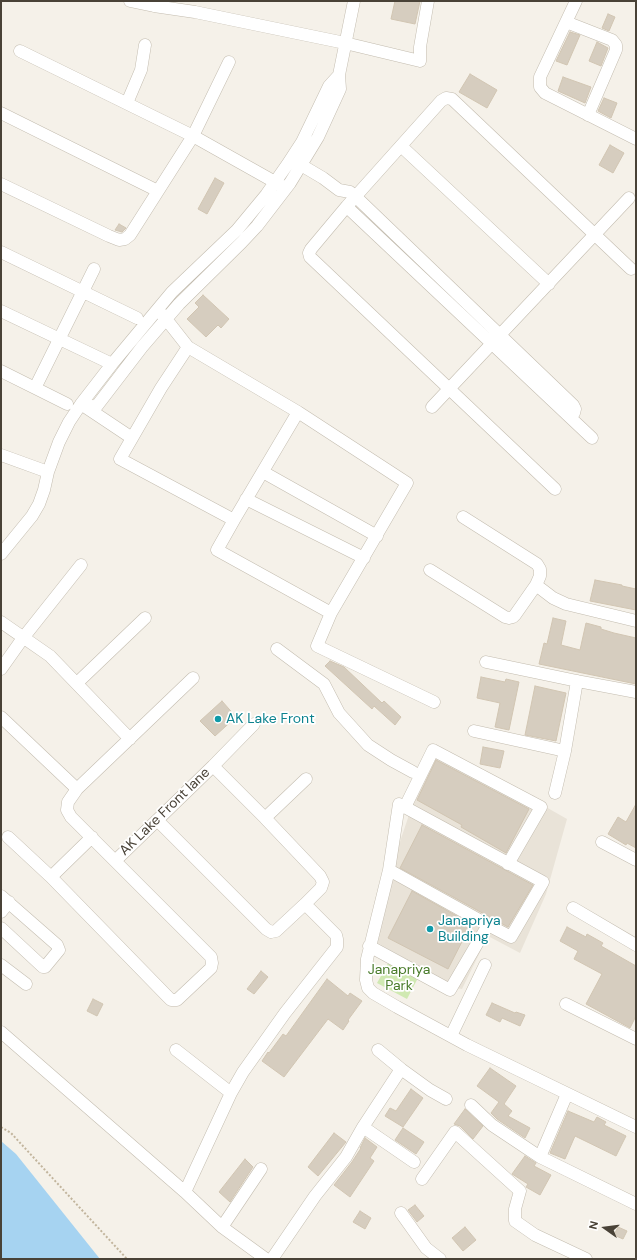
<!DOCTYPE html>
<style>
body{margin:0}
#map{position:relative;width:637px;height:1260px;overflow:hidden;background:#f5f1e9;font-family:"DM Sans",sans-serif}
canvas{display:block}
.frame{position:absolute;inset:0;border:2px solid #494237;pointer-events:none}
.north{position:absolute;left:585px;top:1208px;width:40px;height:40px;-webkit-text-stroke:3px #fff;paint-order:stroke;rotate:284deg;font-size:11px;font-weight:700;line-height:16px;text-align:center;color:#494237}
.north::after{content:'';display:block;margin:auto;width:14px;height:18px;background:#494237;clip-path:polygon(50% 0,100% 100%,50% 72%,0 100%)}
</style>
<div id="map">
<canvas width="637" height="1260"></canvas>
<div class="frame"></div>
<div class="north">N</div>
</div>
<script>
const g = document.querySelector('canvas').getContext('2d');
g.lineJoin = 'round';
function paint(path, color) {
  g.fillStyle = color;
  g.fill(path, 'evenodd');
}
function shape(rows) {
  const path = new Path2D();
  for (const r of rows) {
    path.moveTo(r[0], r[1]);
    for (let i = 2; i < r.length; i += 2) path.lineTo(r[i], r[i + 1]);
  }
  return path;
}
function trace(path, color, width, dash) {
  g.strokeStyle = color;
  g.lineWidth = width;
  g.lineCap = dash ? 'butt' : 'round';
  g.setLineDash(dash || []);
  g.stroke(path);
}
function write(font, color, halo, rows, align = 'center') {
  g.font = font + ' "DM Sans",sans-serif';
  g.lineWidth = 3.5;
  g.setLineDash([]);
  g.textBaseline = 'middle';
  g.strokeStyle = halo;
  g.fillStyle = color;
  for (const [text, x, y, turn = 0] of rows) {
    g.save();
    g.translate(x, y);
    g.rotate((+turn || 0) * Math.PI / 180);
    g.textAlign = isNaN(turn) ? turn : align;
    if (halo) g.strokeText(text, 0, 0);
    g.fillText(text, 0, 0);
    g.restore();
  }
}
paint(shape([
 [435,744,567,819,546,894,520,953,488,936,462,989,456,988,376,942,387,880,409,815,417,779]
]), '#e9e3d8');
paint(shape([
 [391,958,420,974,407,999,377,983]
]), '#d0e9b2');
paint(shape([
 [1,1141,16,1154,100,1259,1,1259]
]), '#a6d3f1');
const building = shape([
 [395,1,420,1,415,24,391,19,395,1],
 [608,14,615,17,609,31,602,28,608,14],
 [570,32,580,35,567,65,556,61,570,32],
 [597,42,608,48,601,66,589,61,597,42],
 [470,74,497,90,487,108,459,92,470,74],
 [563,77,591,87,585,103,558,91,563,77],
 [604,98,617,103,611,118,598,111,604,98],
 [610,145,624,153,613,173,599,165,610,145],
 [215,178,224,183,207,214,198,209,215,178],
 [119,224,126,228,122,232,115,230,119,224],
 [203,295,229,319,221,328,218,325,206,337,187,319,199,307,195,303,203,295],
 [595,580,622,585,622,586,636,589,636,610,590,601,595,580],
 [553,618,566,621,561,645,580,650,586,623,601,627,601,629,614,633,636,638,636,684,539,664,544,643,547,644,553,618],
 [330,661,344,667,382,703,384,701,401,717,395,725,374,706,372,709,325,666,330,661],
 [481,677,505,682,506,679,519,682,509,730,495,727,500,703,477,698,481,677],
 [535,686,566,693,556,741,525,735,535,686],
 [222,701,236,717,215,736,200,721,222,701],
 [483,747,504,751,500,768,480,764,483,747],
 [436,760,529,809,506,853,461,827,462,825,417,800,436,760],
 [636,804,636,848,627,843,626,845,608,834,618,817,626,822,636,804],
 [422,825,533,885,508,927,400,868,422,825],
 [412,891,471,924,448,969,388,938,412,891],
 [567,927,586,937,587,934,603,943,601,946,636,966,636,1016,630,1028,586,1004,602,974,574,959,578,951,560,941,567,927],
 [261,971,268,977,254,994,247,989,261,971],
 [327,979,348,996,350,993,362,1001,348,1020,349,1021,343,1030,328,1019,284,1077,262,1061,268,1052,269,1053,283,1034,286,1036,327,979],
 [93,999,103,1004,97,1016,87,1011,93,999],
 [492,1003,515,1013,516,1012,525,1015,520,1026,502,1018,500,1022,486,1015,492,1003],
 [490,1068,516,1086,504,1104,512,1111,508,1116,530,1128,525,1138,497,1119,491,1113,499,1102,477,1086,490,1068],
 [411,1089,423,1098,403,1127,385,1116,390,1108,396,1111,411,1089],
 [465,1109,483,1126,473,1139,460,1126,454,1124,465,1109],
 [568,1111,594,1122,597,1117,606,1122,604,1125,626,1136,616,1156,575,1136,565,1159,550,1153,568,1111],
 [403,1128,424,1142,416,1154,395,1140,403,1128],
 [334,1133,346,1142,318,1176,308,1167,334,1133],
 [365,1138,377,1147,370,1158,374,1161,350,1197,334,1185,352,1162,361,1148,360,1148,365,1138],
 [525,1156,536,1163,534,1166,551,1175,540,1195,526,1187,528,1184,512,1174,525,1156],
 [245,1159,253,1167,230,1202,219,1192,245,1159],
 [415,1205,424,1216,417,1222,408,1210,415,1205],
 [360,1211,371,1218,365,1229,353,1222,360,1211],
 [465,1227,476,1240,463,1251,452,1238,465,1227],
 [618,1227,627,1231,623,1239,614,1235,618,1227]
]);
paint(building, '#d6cdbf');
trace(building, '#d1c5b2', 1);
const minor = shape([
 [130,1,154,6],
 [155,1,154,6,195,12,345,43,420,61,420,47,428,1],
 [576,1,540,77,540,87,545,93,636,139],
 [566,22,612,40,616,45,616,50,588,115],
 [20,51,193,136,282,186],
 [127,103,141,70,145,45],
 [1,113,158,191],
 [401,146,549,284],
 [301,165,323,178,339,190,350,192,356,197,573,405,575,409,574,413,570,417],
 [1,184,109,236,119,240,125,239,130,235,193,136,229,62],
 [347,207,592,438],
 [1,252,137,318],
 [158,310,166,319,188,347,298,412,407,483,331,613,317,646,434,702],
 [1,311,112,364],
 [188,347,161,388,120,459,234,520,298,412],
 [1,371,35,388,94,269],
 [35,388,67,404],
 [81,404,96,407,142,347,179,304,242,242,257,226,290,183,318,137,340,89,339,75,354,1],
 [84,406,132,438],
 [432,407,629,198],
 [1,455,48,472],
 [263,472,377,536],
 [555,489,310,257,309,253,311,249,347,206,441,101,446,98,452,99,631,269],
 [246,499,364,558],
 [234,520,217,550,331,613],
 [1,554,32,516,39,504,44,490,48,472,59,442,69,422,81,404,112,364,172,292,237,230,266,195,287,165,302,142,329,86,339,75],
 [430,570,505,617,509,618,513,617,515,615,536,585,540,576,540,569,537,564,463,517],
 [536,585,553,598,566,604,636,621],
 [1,622,50,656,130,739],
 [277,649,324,684,339,713,368,745,391,760,413,772],
 [486,662,577,681,636,692],
 [1,669,23,638,81,565],
 [77,683,145,618],
 [1,717,77,789],
 [474,731,565,751],
 [555,793,565,751,577,681],
 [405,807,433,750,541,807,508,864],
 [265,818,306,779],
 [157,820,266,929,271,932,276,931,305,904,321,888,323,882,320,876,265,818,213,766],
 [8,837,51,877,167,996,171,1000,177,1000,211,968,212,963,211,957,71,817,67,810,68,802,77,789,193,678],
 [602,842,636,860],
 [115,861,213,766,254,724],
 [51,877,92,837],
 [1,896,57,945,59,950,45,967,43,967,1,928],
 [573,908,636,945],
 [1,912,9,902],
 [488,925,511,937,543,882,399,804,389,870,367,959,366,980,368,988,373,993,397,1007,467,1045,636,1127],
 [369,946,450,990,488,925,389,870],
 [1,965,26,984],
 [566,1004,636,1039],
 [1,1032,185,1192,222,1227,266,1259],
 [451,1036,485,965],
 [176,1050,231,1093],
 [378,1050,401,1069],
 [471,1105,492,1125,540,1157,636,1204],
 [363,1127,414,1162],
 [540,1157,567,1094],
 [422,1179,455,1132,520,1191,515,1209,515,1221,535,1235,586,1259],
 [185,1192,231,1093,243,1072,285,1013,337,947,337,939,336,935,305,904],
 [401,1213,426,1248,440,1259],
 [222,1227,261,1169],
 [272,1259,315,1196,346,1157,363,1127,401,1069,430,1090,446,1099]
]);
trace(minor, '#c3bcaf', 13);
trace(shape([
 [1,1127,11,1133,127,1259]
]), '#c2b59d', 2, [2, 2]);
trace(minor, '#fff', 12);
for (const [x, y, r, color] of [
 [218,719,4,"#0f9aa8"],
 [430,929,4,"#0f9aa8"]
]) {
  const dot = new Path2D();
  dot.arc(x, y, r, 0, 2 * Math.PI);
  g.fillStyle = color;
  g.fill(dot);
  trace(dot, '#fff', 1.5);
}
write('14px', '#0d838f', '#fff', [
 ["AK Lake Front",226,719],
 ["Janapriya",438,921],
 ["Building",438,937]
], 'left');
write('14px', '#494237', '#fff', [
 ["AK Lake Front lane",165,812,-44]
]);
write('14px', '#497b2a', '#fff', [
 ["Janapriya",399,970],
 ["Park",399,986]
]);
</script>
